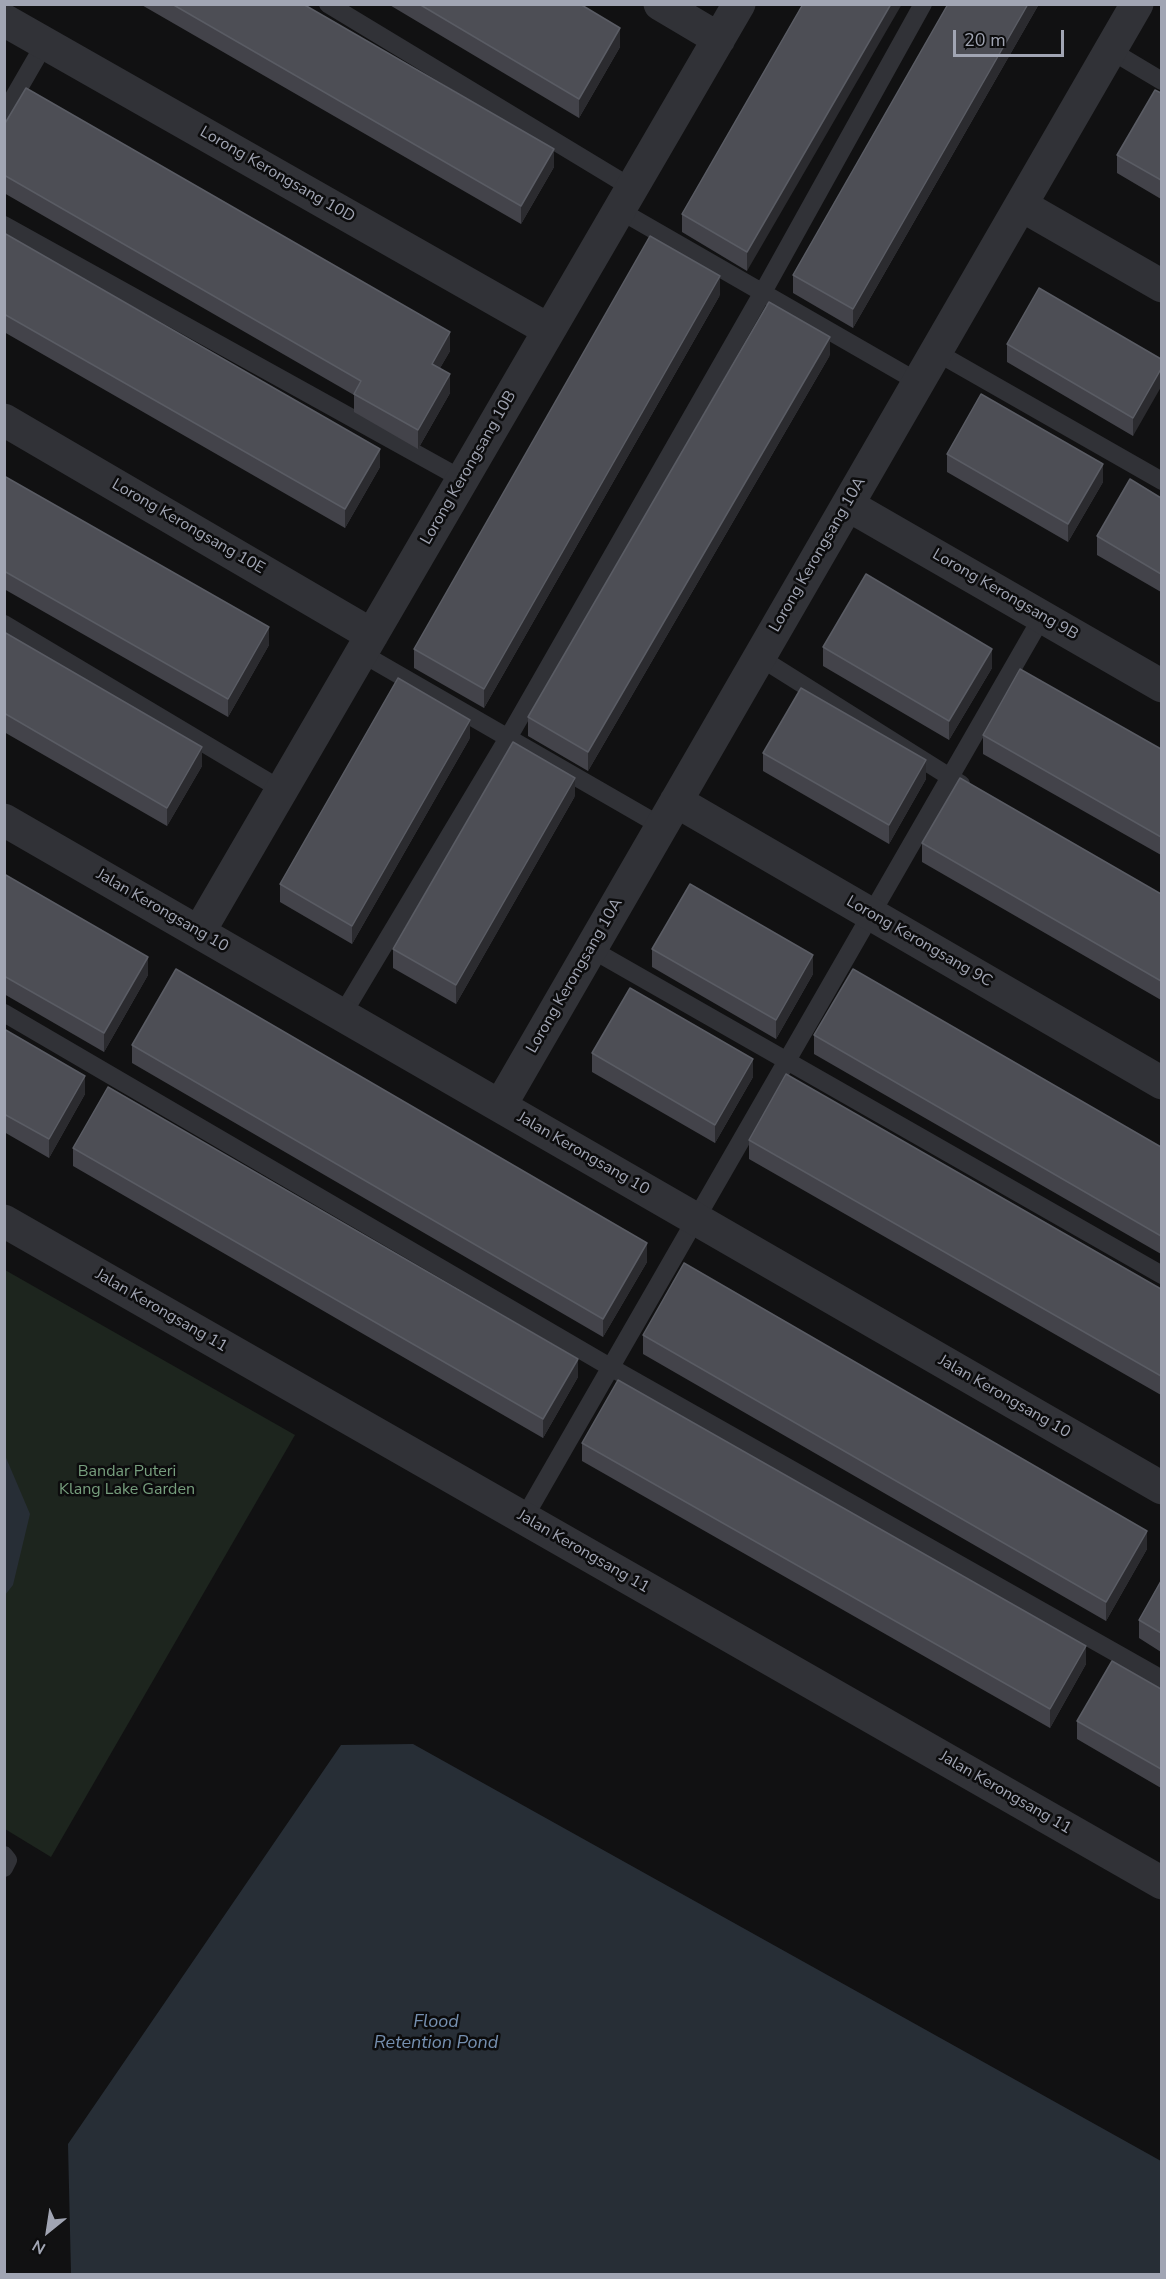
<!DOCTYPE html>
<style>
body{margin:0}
#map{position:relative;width:1166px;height:2279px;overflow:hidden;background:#111112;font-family:"Nunito Sans",sans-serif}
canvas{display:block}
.frame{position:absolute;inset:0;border:6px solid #a1a5b3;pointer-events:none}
.north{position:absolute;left:18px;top:2201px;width:60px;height:60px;-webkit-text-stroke:4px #0c0c0d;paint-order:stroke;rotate:210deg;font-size:16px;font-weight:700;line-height:24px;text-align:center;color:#a1a5b3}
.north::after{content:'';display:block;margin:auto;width:21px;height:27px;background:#a1a5b3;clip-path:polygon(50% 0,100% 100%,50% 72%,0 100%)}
.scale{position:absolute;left:953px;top:30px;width:111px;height:27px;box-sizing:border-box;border:3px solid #a1a5b3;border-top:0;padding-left:8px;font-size:18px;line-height:21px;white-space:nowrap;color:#a1a5b3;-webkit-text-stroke:4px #0c0c0d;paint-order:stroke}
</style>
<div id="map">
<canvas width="1166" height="2279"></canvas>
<div class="frame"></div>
<div class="north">N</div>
<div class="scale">20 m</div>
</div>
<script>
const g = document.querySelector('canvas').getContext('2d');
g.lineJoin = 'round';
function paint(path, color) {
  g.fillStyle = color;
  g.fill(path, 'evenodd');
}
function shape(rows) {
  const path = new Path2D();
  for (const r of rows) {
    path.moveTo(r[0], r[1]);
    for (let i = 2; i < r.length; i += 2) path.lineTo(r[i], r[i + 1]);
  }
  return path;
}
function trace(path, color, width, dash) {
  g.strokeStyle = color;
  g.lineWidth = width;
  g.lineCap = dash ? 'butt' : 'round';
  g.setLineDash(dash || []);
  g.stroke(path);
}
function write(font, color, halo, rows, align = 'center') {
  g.font = font + ' "Nunito Sans",sans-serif';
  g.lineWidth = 5;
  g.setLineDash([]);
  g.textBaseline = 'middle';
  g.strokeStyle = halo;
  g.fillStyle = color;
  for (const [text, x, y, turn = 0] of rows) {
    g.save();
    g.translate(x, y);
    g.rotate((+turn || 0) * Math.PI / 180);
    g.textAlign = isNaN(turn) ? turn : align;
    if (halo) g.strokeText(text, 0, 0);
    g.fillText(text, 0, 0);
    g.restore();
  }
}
paint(shape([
 [5,1270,295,1435,51,1857,5,1829]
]), '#1d251e');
paint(shape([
 [4,1453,30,1514,13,1585,5,1595],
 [413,1744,1161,2161,1161,2274,71,2274,68,2144,341,1745]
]), '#272e36');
trace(shape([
 [328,4,632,188],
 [1110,50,1162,81],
 [4,114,45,43],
 [619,210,918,382],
 [4,225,462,479],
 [936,352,1162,481],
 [4,624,282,790],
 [361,653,661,826],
 [759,657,961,784],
 [591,949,1162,1275],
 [4,1013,610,1367,1162,1679],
 [342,1015,508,738,763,292,923,4],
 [524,1518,1042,617],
 [4,1855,8,1860,4,1868]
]), '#313237', 18);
trace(shape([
 [660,4,719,39],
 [4,20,549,330],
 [1021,205,1162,286],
 [4,420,372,635],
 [848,505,1162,686],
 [676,801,1162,1083],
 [4,820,1162,1488],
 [199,932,739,4],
 [500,1106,1137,4],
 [4,1221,1162,1883]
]), '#313237', 33);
paint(shape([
 [140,4,303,4,554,167,521,224],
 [388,4,580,4,620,47,579,118],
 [803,4,747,271,682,232,682,214],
 [948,4,1039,4,853,328,793,293,793,275],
 [1161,93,1161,199,1117,173,1117,155],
 [4,125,450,351,440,368,450,393,418,449,354,412,354,395,4,193],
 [4,233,380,467,345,528,4,332],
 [720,295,484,708,414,668,414,649],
 [1007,344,1161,359,1133,436,1007,362],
 [830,355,588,771,528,736,528,717],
 [1161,432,1161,453,1160,452,1160,434],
 [947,454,1103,482,1068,542,947,472],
 [4,476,269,645,228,717,4,589],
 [1161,498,1161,592,1097,555,1097,536],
 [4,632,202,766,167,826,4,732],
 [823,647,992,668,949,740,823,666],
 [983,735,1161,749,1161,855,983,754],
 [470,738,352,944,280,902,280,884],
 [763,753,926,779,889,844,763,771],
 [575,796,456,1004,393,968,393,949],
 [922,843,1161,894,1161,1000,922,862],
 [4,874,148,975,104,1052,4,994],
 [652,949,813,974,776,1039,652,967],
 [4,1029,85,1094,49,1158,4,1132],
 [814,1035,1161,1147,1161,1254,814,1054],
 [132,1045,647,1262,603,1337,132,1063],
 [592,1053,753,1077,715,1143,592,1072],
 [749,1140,1161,1289,1161,1395,749,1159],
 [73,1148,578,1377,543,1438,73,1166],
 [643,1335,1147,1549,1106,1621,643,1354],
 [582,1443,1086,1664,1050,1728,582,1461],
 [1161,1581,1161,1652,1139,1638,1139,1620],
 [1161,1689,1161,1788,1077,1739,1077,1721]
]), '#43434a');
paint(shape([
 [891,4,902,4,747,271,747,252],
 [1028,4,1039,4,853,328,853,309],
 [620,28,620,47,579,118,579,99],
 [554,149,554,167,521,224,521,206],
 [720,276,720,295,484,708,484,689],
 [450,332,450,351,432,382,432,364],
 [830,337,830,355,588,771,588,752],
 [1161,369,1161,387,1133,436,1133,418],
 [450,374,450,393,418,449,418,430],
 [380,449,380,467,345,528,345,509],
 [1103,464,1103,482,1068,542,1068,524],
 [269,627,269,645,228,717,228,699],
 [992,649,992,668,949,740,949,721],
 [470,720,470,738,352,944,352,926],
 [202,747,202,766,167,826,167,808],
 [926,760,926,779,889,844,889,825],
 [575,778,575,796,456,1004,456,985],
 [813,955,813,974,776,1039,776,1020],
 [148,957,148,975,104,1052,104,1033],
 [753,1059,753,1077,715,1143,715,1125],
 [85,1076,85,1094,49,1158,49,1139],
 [647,1243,647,1262,603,1337,603,1319],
 [578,1359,578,1377,543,1438,543,1419],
 [1147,1531,1147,1549,1106,1621,1106,1602],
 [1086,1646,1086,1664,1050,1728,1050,1709]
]), '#2b2b2f');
const building = shape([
 [172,4,303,4,554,149,521,206,172,4],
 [419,4,580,4,620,28,579,99,419,4],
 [803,4,891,4,747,252,682,214,803,4],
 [948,4,1028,4,853,309,793,275,948,4],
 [26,88,450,332,432,364,450,374,418,430,354,394,361,381,4,175,4,125,26,88],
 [1155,90,1161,93,1161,180,1117,155,1155,90],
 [4,233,380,449,345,509,4,314,4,233],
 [650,236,720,276,484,689,414,649,650,236],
 [1039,288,1161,359,1161,369,1133,418,1007,344,1039,288],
 [769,302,830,337,588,752,528,717,769,302],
 [981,394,1103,464,1068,524,947,454,981,394],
 [4,476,269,627,228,699,4,571,4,476],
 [1130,479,1161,498,1161,574,1097,536,1130,479],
 [866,574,992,649,949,721,823,647,866,574],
 [4,632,202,747,167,808,4,713,4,632],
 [1020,669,1161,749,1161,837,983,735,1020,669],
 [398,678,470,720,352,926,280,884,398,678],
 [801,688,926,760,889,825,763,753,801,688],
 [513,742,575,778,456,985,393,949,513,742],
 [960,778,1161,894,1161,981,922,843,960,778],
 [4,874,148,957,104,1033,4,976,4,874],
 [690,884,813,955,776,1020,652,949,690,884],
 [176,969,647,1243,603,1319,132,1045,176,969],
 [853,969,1161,1147,1161,1236,814,1035,853,969],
 [630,988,753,1059,715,1125,592,1053,630,988],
 [4,1029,85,1076,49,1139,4,1114,4,1029],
 [786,1074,1161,1289,1161,1376,749,1140,786,1074],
 [108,1087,578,1359,543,1419,73,1148,108,1087],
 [684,1263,1147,1531,1106,1602,643,1335,684,1263],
 [618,1380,1086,1646,1050,1709,582,1443,618,1380],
 [1161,1581,1161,1633,1139,1620,1161,1581],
 [1112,1661,1161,1689,1161,1769,1077,1721,1112,1661]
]);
paint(building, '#4d4e55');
trace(building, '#5a5c64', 1.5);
write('16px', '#a1a5b3', '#0c0c0d', [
 ["Lorong Kerongsang 10D",277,175,30],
 ["Lorong Kerongsang 10B",469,468,-60],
 ["Lorong Kerongsang 10E",188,527,30],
 ["Lorong Kerongsang 10A",818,555,-60],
 ["Lorong Kerongsang 9B",1005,595,30],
 ["Jalan Kerongsang 10",162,911,30],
 ["Lorong Kerongsang 9C",919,942,30],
 ["Lorong Kerongsang 10A",575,976,-60],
 ["Jalan Kerongsang 10",583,1154,30],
 ["Jalan Kerongsang 11",161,1311,30],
 ["Jalan Kerongsang 10",1004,1397,30],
 ["Jalan Kerongsang 11",583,1552,30],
 ["Jalan Kerongsang 11",1005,1793,30]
]);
write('16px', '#779f7e', '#0c0c0d', [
 ["Bandar Puteri",127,1472],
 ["Klang Lake Garden",127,1490]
]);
write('italic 18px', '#7690b0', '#0c0c0d', [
 ["Flood",436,2023],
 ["Retention Pond",436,2044]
]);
</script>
